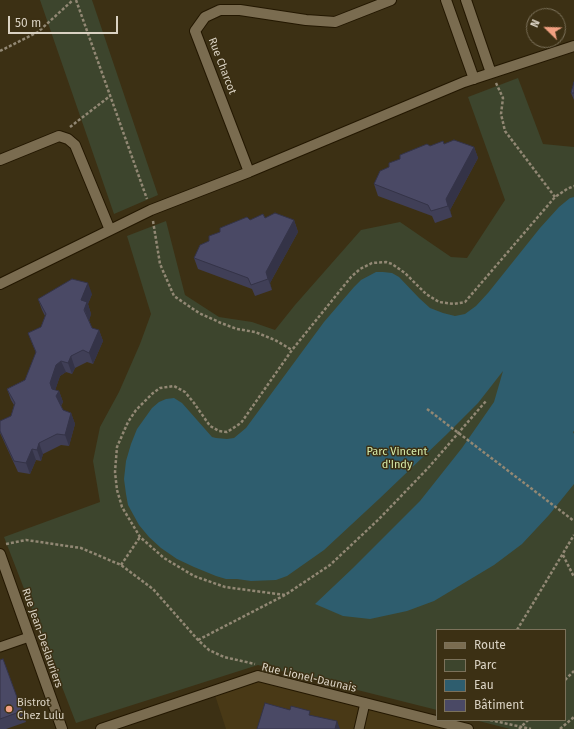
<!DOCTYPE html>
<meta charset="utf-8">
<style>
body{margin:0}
#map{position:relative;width:574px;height:729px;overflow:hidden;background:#3c3014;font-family:"Fira Sans",sans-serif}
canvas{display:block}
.legend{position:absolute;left:436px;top:629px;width:130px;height:92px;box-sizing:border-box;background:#3c3014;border:1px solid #7b715a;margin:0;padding:5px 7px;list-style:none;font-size:12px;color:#dad2c3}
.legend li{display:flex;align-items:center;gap:8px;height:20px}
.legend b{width:20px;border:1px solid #7b715a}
.north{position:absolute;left:526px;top:8px;width:40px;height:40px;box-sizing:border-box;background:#3c3014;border:1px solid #7b715a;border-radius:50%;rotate:293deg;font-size:11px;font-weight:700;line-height:16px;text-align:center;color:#dad2c3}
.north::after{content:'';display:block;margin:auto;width:14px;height:18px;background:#f2a081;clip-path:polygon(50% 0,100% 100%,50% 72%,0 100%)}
.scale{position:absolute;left:8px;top:16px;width:110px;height:18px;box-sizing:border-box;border:2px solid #dad2c3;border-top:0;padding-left:5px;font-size:12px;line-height:14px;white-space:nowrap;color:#dad2c3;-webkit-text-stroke:3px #3c3014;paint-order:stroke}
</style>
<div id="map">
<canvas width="574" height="729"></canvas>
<ul class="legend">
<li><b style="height:5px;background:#7a6c50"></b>Route</li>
<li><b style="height:11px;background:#3d452d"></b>Parc</li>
<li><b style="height:11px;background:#2e5d6e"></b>Eau</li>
<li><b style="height:11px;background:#4a4965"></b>Bâtiment</li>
</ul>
<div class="north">N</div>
<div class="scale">50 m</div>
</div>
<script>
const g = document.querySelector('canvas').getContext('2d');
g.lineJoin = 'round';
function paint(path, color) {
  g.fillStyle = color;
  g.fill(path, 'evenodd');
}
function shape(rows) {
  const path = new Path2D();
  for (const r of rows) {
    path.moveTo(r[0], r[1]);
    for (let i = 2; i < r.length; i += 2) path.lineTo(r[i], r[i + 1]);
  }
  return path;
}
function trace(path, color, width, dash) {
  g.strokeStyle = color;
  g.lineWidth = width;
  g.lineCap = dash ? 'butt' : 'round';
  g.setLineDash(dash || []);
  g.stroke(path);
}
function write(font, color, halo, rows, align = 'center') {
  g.font = font + ' "Fira Sans",sans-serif';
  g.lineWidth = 3;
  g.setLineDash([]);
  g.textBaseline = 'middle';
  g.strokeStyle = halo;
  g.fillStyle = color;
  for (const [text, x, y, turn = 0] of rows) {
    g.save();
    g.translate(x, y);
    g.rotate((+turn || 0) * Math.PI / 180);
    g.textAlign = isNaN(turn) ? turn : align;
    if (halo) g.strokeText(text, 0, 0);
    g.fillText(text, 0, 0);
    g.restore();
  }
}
paint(shape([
 [258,676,468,729,226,729,214,692]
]), '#493916');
paint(shape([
 [40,0,92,0,158,195,114,214],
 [518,78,543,144,574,147,574,729,510,729,475,720,565,720,565,630,437,630,437,710,258,665,76,723,4,537,100,502,93,461,100,427,119,392,140,344,151,314,127,236,166,221,185,295,219,317,252,322,275,330,295,305,361,230,400,222,451,257,467,258,505,200,468,97]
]), '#3d452d');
paint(shape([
 [574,197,574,431,573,432,574,434,574,484,549,515,522,544,494,565,434,601,407,611,370,619,343,616,315,604,353,568,420,501,462,448,494,402,503,371,478,403,446,435,379,499,324,550,287,576,276,580,251,581,237,579,226,579,216,576,194,567,177,559,161,548,149,537,139,525,128,505,126,494,124,479,126,461,131,444,137,429,152,408,159,402,166,399,174,398,182,403,212,437,216,438,227,439,234,438,246,428,324,322,354,287,361,280,376,272,383,272,392,273,399,277,419,298,430,308,443,313,455,316,465,314,476,306,488,293,540,228,559,207,570,198]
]), '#2e5d6e');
const lane = shape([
 [0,647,29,637],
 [359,729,365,703]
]);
const street = shape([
 [446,0,474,79],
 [466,0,491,73],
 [0,160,59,136,68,139,75,145,110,230],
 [249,172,195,31,205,17,220,10,240,10,306,20,335,22,391,0],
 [0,284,151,210,249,172,464,82,574,46],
 [0,554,62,729],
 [101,729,258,676,468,729]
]);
trace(lane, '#231700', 11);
trace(street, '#231700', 12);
trace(shape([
 [76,0,147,199],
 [0,51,38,32,73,0],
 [496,83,503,98,501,114,505,131,555,197],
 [70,127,110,96],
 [153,221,160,264,174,296,199,313,221,323,237,329,255,332,275,340,292,350],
 [427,409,574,521],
 [6,544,26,540,81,548,121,565,153,589,198,640,209,650,224,657,255,664],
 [563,555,574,577],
 [121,565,140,537],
 [285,595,225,587,194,576,164,558,140,537,122,507,117,490,115,472,117,447,128,422,136,410,153,393,160,388,174,386,185,392,194,403,210,426,219,431,227,432,241,423,292,350,351,277,360,269,372,263,386,262,392,264,405,273,426,294,439,302,454,304,465,302,555,197,567,189,574,186],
 [517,630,574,535],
 [198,640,285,595,330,565,379,519,429,467,486,401],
 [565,680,574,671],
 [490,720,531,729],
 [519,729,528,720],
 [560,729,574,717]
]), '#928874', 2.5, [3, 2]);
trace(lane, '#7a6c50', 9);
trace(street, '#7a6c50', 10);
paint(shape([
 [574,82,574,100,571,93],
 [444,144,474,147,478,158,450,210,452,217,435,223,432,216,378,196,374,184,389,167,400,159,430,146],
 [265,218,294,220,298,232,270,283,272,290,255,296,252,289,198,269,194,258,209,241,220,232,250,220],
 [92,294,88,304,91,314,89,320,92,328,99,330,103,341,93,364,87,362,75,368,72,374,66,372,60,376,55,390,59,391,63,402,61,406,63,410,71,413,75,424,69,446,61,445,43,454,41,461,36,460,30,474,18,472,0,433,0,421,11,416,14,405,11,400,7,389,25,380,36,353,28,333,41,327,45,316,42,310,38,299],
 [3,659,26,722,6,729,0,729,0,660]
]), '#403f57');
paint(shape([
 [474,147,478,158,450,210,452,217,448,206,446,199],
 [294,220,298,232,270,283,272,290,268,279,266,272],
 [88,283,92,294,88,304,91,314,89,321,81,300],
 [99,330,103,341,93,364,89,353],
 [71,356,75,368,72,374,68,363],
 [61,361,66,372,60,376,54,394,50,383,56,365],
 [59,391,63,402,60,407,56,396],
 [71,413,75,424,69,446,65,435],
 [39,443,43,454,41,461,37,450],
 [32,449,36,460,30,474,26,463],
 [337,721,340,729,335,729]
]), '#343347');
const building = shape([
 [574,82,574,93,571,93,574,82],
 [454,140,474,147,446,199,448,206,431,211,428,205,374,184,380,171,389,167,389,163,400,159,400,155,427,144,430,146,443,141,444,144,454,140],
 [275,213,294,220,266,272,268,279,251,285,248,278,194,258,200,245,209,241,209,236,220,232,220,228,247,217,250,220,263,214,265,218,275,213],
 [72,279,88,283,81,300,87,302,84,310,92,328,99,330,89,353,83,350,71,356,68,363,61,361,56,365,50,383,52,389,59,391,56,396,63,410,71,413,65,435,57,434,39,443,37,450,32,449,26,463,14,461,0,431,0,421,11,416,15,403,7,389,25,380,36,352,28,333,41,327,46,314,38,299,72,279],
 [3,659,22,711,0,719,0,660,3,659],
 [265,703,290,710,291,706,310,711,309,715,337,721,335,729,257,729,265,703]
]);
paint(building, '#4a4965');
trace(building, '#343347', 1);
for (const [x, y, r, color] of [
 [9,709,4,"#f2a081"]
]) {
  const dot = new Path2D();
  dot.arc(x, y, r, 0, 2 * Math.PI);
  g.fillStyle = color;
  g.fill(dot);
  trace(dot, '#3c3014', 1.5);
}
write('11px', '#dad2c3', '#3c3014', [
 ["Rue Charcot",222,66,69],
 ["Rue Jean-Deslauriers",42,638,71],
 ["Rue Lionel-Daunais",309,678,13]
]);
write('11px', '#d4eaaa', '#3c3014', [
 ["Parc Vincent",397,452],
 ["d'Indy",397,465]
]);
write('11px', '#dad2c3', '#3c3014', [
 ["Bistrot",17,703],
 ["Chez Lulu",17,716]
], 'left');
</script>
